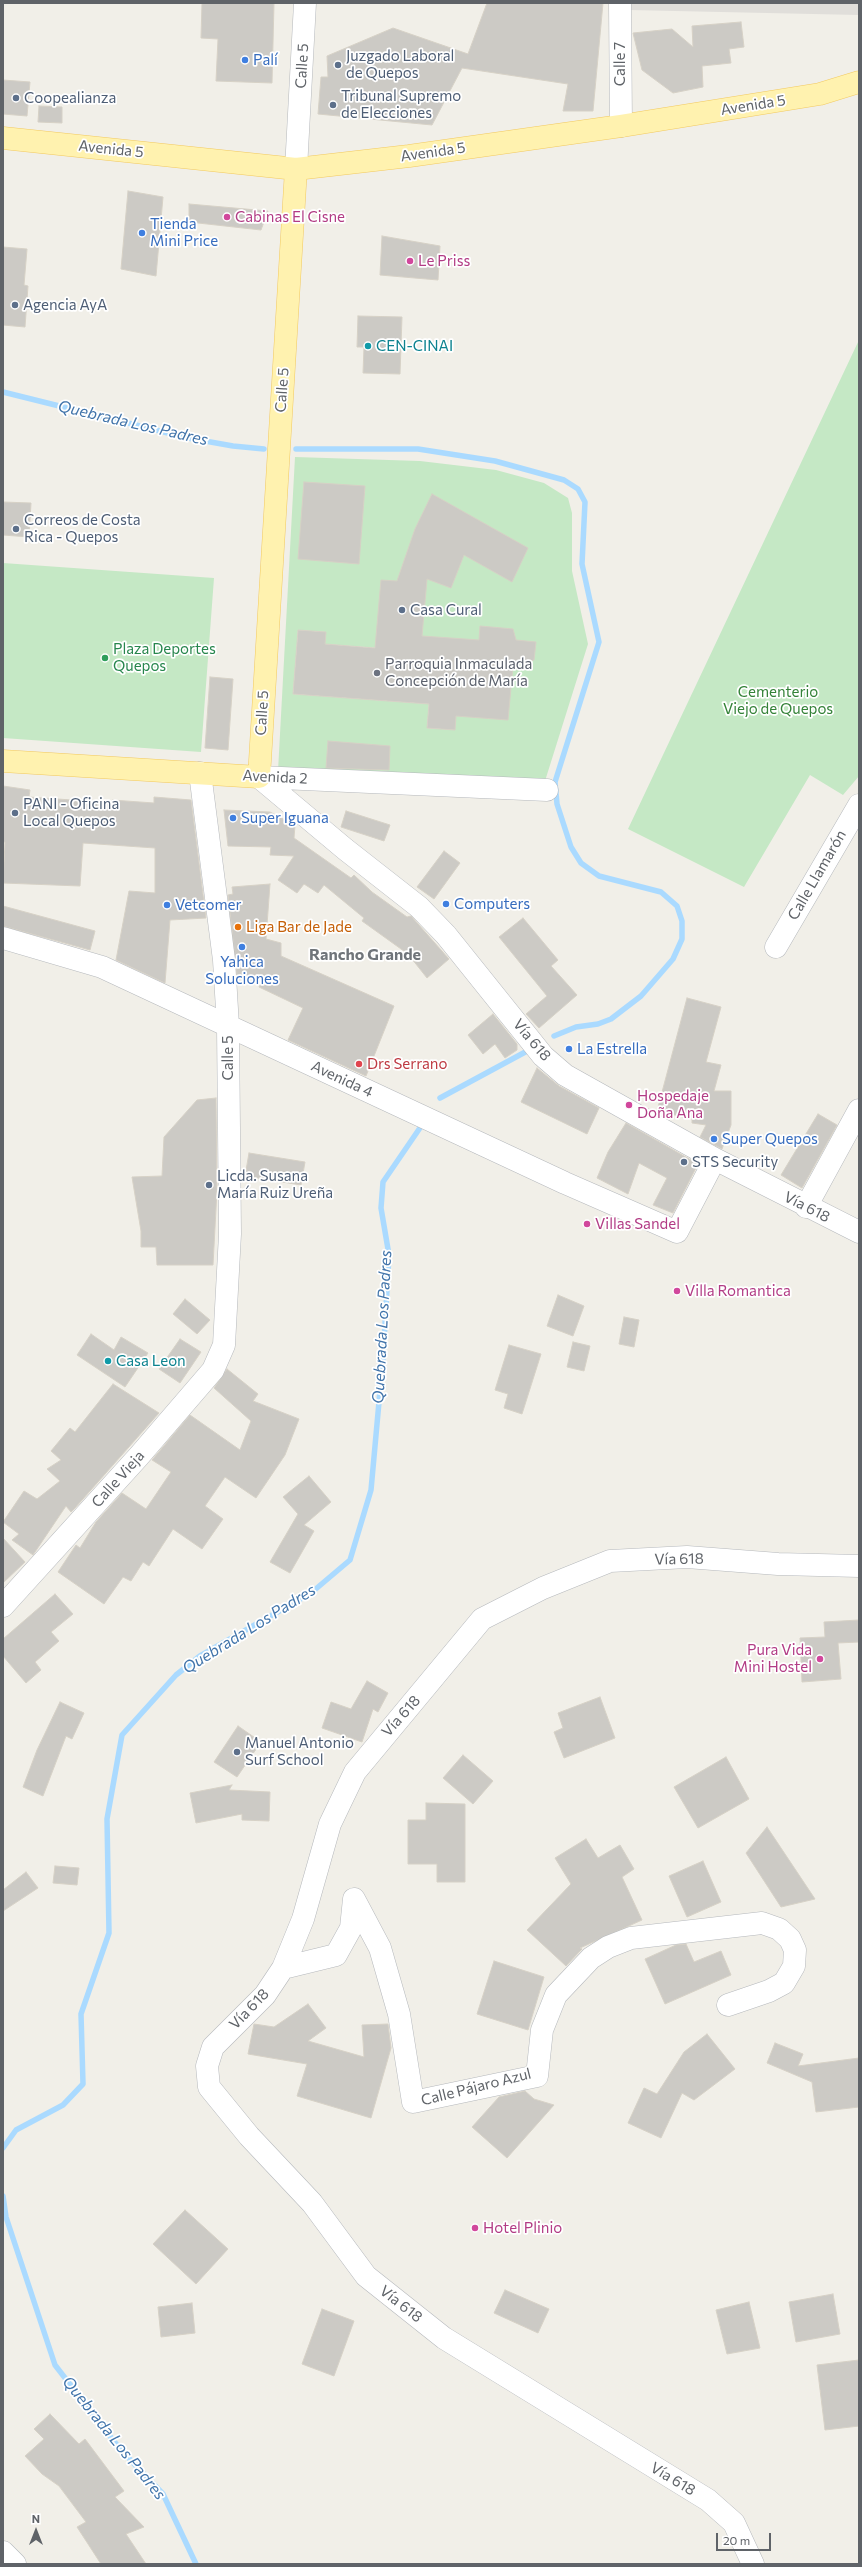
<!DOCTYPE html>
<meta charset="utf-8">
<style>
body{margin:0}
#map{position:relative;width:862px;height:2567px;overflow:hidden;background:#f1efe8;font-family:Commissioner,sans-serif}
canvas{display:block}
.frame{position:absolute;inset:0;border:4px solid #5f6368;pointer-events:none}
.north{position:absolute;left:16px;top:2511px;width:40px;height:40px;-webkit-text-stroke:3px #fff;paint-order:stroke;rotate:0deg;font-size:11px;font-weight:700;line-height:16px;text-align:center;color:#5f6368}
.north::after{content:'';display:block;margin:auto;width:14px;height:18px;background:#5f6368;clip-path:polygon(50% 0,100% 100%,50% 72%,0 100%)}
.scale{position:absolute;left:716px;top:2533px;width:55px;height:18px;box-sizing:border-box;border:2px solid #5f6368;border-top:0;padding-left:5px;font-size:12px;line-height:14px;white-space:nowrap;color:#5f6368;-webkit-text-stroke:3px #fff;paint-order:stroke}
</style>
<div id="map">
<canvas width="862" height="2567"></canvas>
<div class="frame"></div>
<div class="north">N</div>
<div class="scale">20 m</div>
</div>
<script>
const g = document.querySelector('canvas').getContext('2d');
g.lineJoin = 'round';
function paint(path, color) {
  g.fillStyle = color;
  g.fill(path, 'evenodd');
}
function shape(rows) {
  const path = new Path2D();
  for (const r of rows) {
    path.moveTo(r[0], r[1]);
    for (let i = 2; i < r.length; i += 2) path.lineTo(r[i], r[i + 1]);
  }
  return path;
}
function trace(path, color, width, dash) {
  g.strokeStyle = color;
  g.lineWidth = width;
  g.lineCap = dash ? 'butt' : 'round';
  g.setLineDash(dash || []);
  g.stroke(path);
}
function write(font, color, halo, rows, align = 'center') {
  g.font = font + ' Commissioner,sans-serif';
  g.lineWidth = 3.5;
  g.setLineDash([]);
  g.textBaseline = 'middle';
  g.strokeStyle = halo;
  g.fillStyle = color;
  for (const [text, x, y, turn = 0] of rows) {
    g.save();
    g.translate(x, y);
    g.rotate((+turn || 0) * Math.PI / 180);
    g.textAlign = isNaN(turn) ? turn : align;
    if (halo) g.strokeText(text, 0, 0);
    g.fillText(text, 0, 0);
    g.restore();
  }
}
paint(shape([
 [629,3,859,3,859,15,629,10]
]), '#e0deda');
paint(shape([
 [859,340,859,776,843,795,810,775,744,887,628,829],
 [295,457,420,461,496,470,544,483,568,498,572,513,572,571,588,644,545,781,278,771],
 [298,630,325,632,325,644,432,652,455,730,427,728,429,704,293,694],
 [3,563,214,578,201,752,3,738]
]), '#c5e8c5');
trace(shape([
 [3,392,188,438,233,446,264,449],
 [296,449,418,449,495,461,564,480,578,489,585,502,582,564,599,642,555,782,557,804,571,847,581,863,599,876,661,892,677,906,682,921,682,939,673,959,641,996,611,1019,598,1024,576,1027,554,1036],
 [440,1098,529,1050],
 [3,2148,16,2130,63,2105,83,2084,81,2014,109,1933,107,1819,122,1735,176,1675,200,1656,311,1593,350,1560,371,1490,383,1358,389,1255,381,1208,383,1182,424,1122],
 [3,2196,6,2217,55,2365,120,2449,163,2494,196,2564]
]), '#aadaff', 5.5);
const building = shape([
 [202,3,274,3,272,83,216,81,218,39,201,38,202,3],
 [487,3,603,3,593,111,563,111,568,84,462,68,432,125,318,114,321,77,328,77,327,56,393,28,468,54,487,3],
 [741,22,744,47,729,49,731,63,702,66,703,87,673,93,642,70,633,33,672,29,693,47,692,26,741,22],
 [3,80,30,82,27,116,3,114,3,80],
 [39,106,62,107,62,123,38,122,39,106],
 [128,191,163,197,156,276,121,269,128,191],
 [189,204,268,211,261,230,189,222,189,204],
 [382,236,440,246,438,280,380,275,382,236],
 [3,247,27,249,24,285,28,286,25,327,3,325,3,247],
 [358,316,402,317,400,374,363,373,364,347,357,347,358,316],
 [304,482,365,486,359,564,298,559,304,482],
 [432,494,528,548,512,582,464,555,451,588,427,579,422,636,479,640,480,626,513,629,516,640,536,642,534,660,513,666,508,720,456,716,455,730,427,728,429,704,293,694,298,630,326,632,325,644,375,648,381,580,397,581,415,529,432,494],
 [3,502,31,503,29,537,3,535,3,502],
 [210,677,233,679,228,750,205,748,210,677],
 [328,741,390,746,389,770,326,768,328,741],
 [3,786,30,790,29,797,86,801,112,803,112,800,154,803,154,797,191,800,206,918,170,920,165,983,116,960,129,891,155,893,155,848,83,843,80,886,3,883,5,842,3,842,3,786],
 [224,810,270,812,295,825,294,838,351,878,354,875,372,892,407,917,411,916,449,959,427,978,408,954,362,921,364,918,324,885,318,893,304,884,297,893,278,880,294,856,270,855,271,847,228,846,224,810],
 [346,811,390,825,384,841,341,827,346,811],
 [444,851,460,863,434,899,417,887,444,851],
 [270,884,266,939,281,943,281,956,394,1006,366,1076,288,1040,303,1008,259,987,264,976,237,975,228,895,233,894,232,887,270,884],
 [3,906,95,931,90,950,3,926,3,906],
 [523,918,558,960,551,966,577,995,539,1028,526,1014,547,996,499,937,523,918],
 [687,998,721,1007,706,1062,721,1065,714,1091,731,1091,731,1125,722,1149,700,1137,706,1125,692,1123,692,1119,657,1111,687,998],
 [493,1014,517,1044,517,1050,505,1058,495,1044,483,1054,468,1035,493,1014],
 [537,1068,559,1086,599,1108,587,1134,521,1102,537,1068],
 [216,1098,217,1190,213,1265,157,1265,156,1247,141,1247,141,1231,132,1177,162,1176,164,1137,197,1100,216,1098],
 [818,1114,837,1125,802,1188,781,1175,818,1114],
 [626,1123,698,1164,673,1213,653,1205,667,1178,639,1163,628,1194,597,1178,608,1152,626,1123],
 [249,1153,305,1162,301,1185,245,1176,249,1153],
 [558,1295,584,1306,573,1336,547,1326,558,1295],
 [185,1299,210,1320,197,1334,173,1314,185,1299],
 [624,1317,639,1320,634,1347,619,1344,624,1317],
 [91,1334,114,1350,121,1337,148,1353,125,1387,77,1355,91,1334],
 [180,1339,201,1352,180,1383,159,1369,180,1339],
 [573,1342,590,1346,584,1371,567,1367,573,1342],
 [509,1345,541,1354,522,1414,504,1408,508,1394,495,1390,509,1345],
 [227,1369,258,1394,253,1401,299,1419,285,1455,256,1498,225,1477,205,1506,223,1519,202,1549,173,1529,149,1566,143,1562,131,1581,123,1577,104,1604,58,1572,76,1545,80,1548,96,1522,122,1493,146,1509,171,1472,152,1460,190,1415,240,1450,251,1421,214,1388,227,1369],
 [113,1384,159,1413,75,1508,71,1512,66,1506,33,1555,12,1540,19,1534,3,1522,24,1491,37,1499,60,1481,47,1469,61,1460,51,1451,70,1428,75,1432,113,1384],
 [309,1476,331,1502,304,1525,314,1531,290,1573,270,1562,298,1514,283,1497,309,1476],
 [3,1538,25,1562,3,1583,3,1538],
 [55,1594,73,1614,51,1632,59,1641,35,1662,41,1670,26,1683,3,1656,3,1639,55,1594],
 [859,1620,859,1642,838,1643,841,1679,802,1682,800,1638,825,1637,824,1622,859,1620],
 [367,1681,388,1693,378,1712,373,1709,362,1742,322,1728,331,1702,351,1709,367,1681],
 [600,1697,615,1738,564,1758,554,1732,563,1728,558,1713,600,1697],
 [60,1702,84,1713,72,1739,66,1736,43,1796,23,1787,37,1750,60,1702],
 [238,1726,261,1742,237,1777,214,1762,238,1726],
 [463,1755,493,1781,473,1804,443,1778,463,1755],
 [726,1757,749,1799,698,1828,674,1787,726,1757],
 [232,1785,229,1790,270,1792,269,1821,242,1820,242,1814,196,1823,190,1793,232,1785],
 [426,1803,465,1804,465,1882,437,1882,437,1864,408,1864,408,1820,426,1820,426,1803],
 [767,1827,815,1899,781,1907,746,1853,767,1827],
 [586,1839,598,1858,620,1845,634,1869,622,1877,642,1920,580,1948,582,1949,566,1966,527,1930,571,1884,555,1858,586,1839],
 [703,1861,721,1902,687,1917,669,1876,703,1861],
 [55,1866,79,1868,77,1885,53,1883,55,1866],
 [26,1872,38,1888,3,1911,3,1890,26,1872],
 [686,1944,694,1962,721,1951,731,1975,665,2004,645,1959,676,1945,686,1944],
 [494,1961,544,1977,528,2030,477,2014,494,1961],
 [308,2004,326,2028,308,2041,364,2057,362,2025,388,2024,391,2048,371,2118,297,2096,307,2064,248,2054,254,2024,274,2027,308,2004],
 [707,2034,735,2069,694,2100,682,2093,661,2138,628,2123,644,2088,657,2094,684,2052,707,2034],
 [775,2043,803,2054,798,2066,859,2058,859,2107,816,2112,812,2082,767,2063,775,2043],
 [525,2091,534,2099,554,2105,507,2158,472,2127,499,2097,525,2091],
 [185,2210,228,2249,196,2284,153,2244,185,2210],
 [505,2290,549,2309,538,2333,494,2313,505,2290],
 [833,2294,840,2334,796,2342,789,2302,833,2294],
 [749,2302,760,2348,727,2354,716,2310,749,2302],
 [192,2303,195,2333,161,2337,158,2307,192,2303],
 [322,2309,354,2321,334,2376,302,2364,322,2309],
 [859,2360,859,2426,825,2430,817,2365,859,2360],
 [50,2414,79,2444,85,2439,124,2491,115,2497,144,2527,126,2534,146,2564,101,2564,77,2527,86,2522,59,2486,42,2474,25,2456,44,2439,34,2429,50,2414]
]);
paint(building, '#cccac5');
trace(building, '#d6d1c6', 1);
const minor = shape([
 [620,3,621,126],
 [296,169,305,3],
 [259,777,345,849,419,907,446,935,543,1056,565,1075,715,1159,859,1232],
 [259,777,547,790],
 [3,938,102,967,565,1183,677,1232,715,1159],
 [776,947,859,805],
 [806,1207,859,1110],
 [3,1606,139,1456,213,1370,224,1345,230,1234,228,1026,224,960,200,773],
 [283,1968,336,1955,351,1928,354,1899,380,1948,399,2014,413,2102,537,2076,542,2030,556,1995,591,1958,608,1947,631,1938,762,1923,779,1929,790,1939,795,1950,794,1966,784,1983,769,1991,728,2005],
 [3,2552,15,2564],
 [753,2564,734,2523,708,2500,444,2338,366,2276,312,2203,249,2136,209,2087,207,2066,213,2047,265,1995,283,1968,303,1919,330,1824,355,1772,482,1619,543,1588,610,1561,687,1557,778,1564,859,1566]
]);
const major = shape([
 [3,138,296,169,409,156,621,126,820,94,859,82],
 [3,761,259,777,296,169]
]);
trace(minor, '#b5b8bc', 23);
trace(major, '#f2c960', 23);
trace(minor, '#fff', 22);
trace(major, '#fff2af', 22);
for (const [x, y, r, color] of [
 [245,60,4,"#3f7fe0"],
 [338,65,4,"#5c6f8a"],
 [16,98,4,"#5c6f8a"],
 [333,105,4,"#5c6f8a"],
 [227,217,4,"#d1479c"],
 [142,233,4,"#3f7fe0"],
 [410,261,4,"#d1479c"],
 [15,305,4,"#5c6f8a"],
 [368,346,4,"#0f9aa8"],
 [16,529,4,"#5c6f8a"],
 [402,610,4,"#5c6f8a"],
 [105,658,4,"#2e9e5b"],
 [377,673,4,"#6b7280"],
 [15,813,4,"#5c6f8a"],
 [233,818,4,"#3f7fe0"],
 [446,904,4,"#3f7fe0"],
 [167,905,4,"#3f7fe0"],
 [238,927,4,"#e8710a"],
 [242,947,4,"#3f7fe0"],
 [569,1049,4,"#3f7fe0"],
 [359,1064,4,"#e0444e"],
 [629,1105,4,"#d1479c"],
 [714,1139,4,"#3f7fe0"],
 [684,1162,4,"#5c6f8a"],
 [209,1185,4,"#5c6f8a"],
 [587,1224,4,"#d1479c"],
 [677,1291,4,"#d1479c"],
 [108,1361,4,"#0f9aa8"],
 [820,1659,4,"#d1479c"],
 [237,1752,4,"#5c6f8a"],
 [475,2228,4,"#d1479c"]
]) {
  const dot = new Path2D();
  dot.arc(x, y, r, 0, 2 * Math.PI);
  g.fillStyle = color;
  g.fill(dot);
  trace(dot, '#fff', 1.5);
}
write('15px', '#4e5e75', '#fff', [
 ["Juzgado Laboral",346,56],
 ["de Quepos",346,73],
 ["Tribunal Supremo",341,96],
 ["de Elecciones",341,113],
 ["Coopealianza",24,98],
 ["Agencia AyA",23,305],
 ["Correos de Costa",24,520],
 ["Rica - Quepos",24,537],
 ["Casa Cural",410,610],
 ["PANI - Oficina",23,804],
 ["Local Quepos",23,821],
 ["STS Security",692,1162],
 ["Licda. Susana",217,1176],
 ["María Ruiz Ureña",217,1193],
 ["Manuel Antonio",245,1743],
 ["Surf School",245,1760]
], 'left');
write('15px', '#366cbe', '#fff', [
 ["Palí",253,60],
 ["Tienda",150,224],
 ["Mini Price",150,241],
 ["Super Iguana",241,818],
 ["Computers",454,904],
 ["Vetcomer",175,905],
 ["Yahica",242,962,"center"],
 ["Soluciones",242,979,"center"],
 ["La Estrella",577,1049],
 ["Super Quepos",722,1139]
], 'left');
write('15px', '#5f6368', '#fff', [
 ["Calle 7",620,64,-90],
 ["Calle 5",302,66,-87],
 ["Avenida 5",753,105,-9],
 ["Avenida 5",111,149,6],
 ["Avenida 5",433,152,-8],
 ["Calle 5",282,390,-86],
 ["Calle 5",262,713,-87],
 ["Avenida 2",275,777,3],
 ["Calle Llamarón",817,875,-60],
 ["Vía 618",532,1040,50],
 ["Calle 5",228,1058,-90],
 ["Avenida 4",342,1079,25],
 ["Vía 618",807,1207,27],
 ["Calle Vieja",118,1479,-48],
 ["Vía 618",679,1559,-1],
 ["Vía 618",401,1716,-48],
 ["Vía 618",249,2009,-46],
 ["Calle Pájaro Azul",476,2087,-14],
 ["Vía 618",401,2304,38],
 ["Vía 618",673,2479,31]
]);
write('15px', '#b23c85', '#fff', [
 ["Cabinas El Cisne",235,217],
 ["Le Priss",418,261],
 ["Hospedaje",637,1096],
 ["Doña Ana",637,1113],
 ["Villas Sandel",595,1224],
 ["Villa Romantica",685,1291],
 ["Pura Vida",812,1650,"right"],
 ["Mini Hostel",812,1667,"right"],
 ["Hotel Plinio",483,2228]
], 'left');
write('15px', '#0d838f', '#fff', [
 ["CEN-CINAI",376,346],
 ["Casa Leon",116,1361]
], 'left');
write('15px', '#27864d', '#fff', [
 ["Plaza Deportes",113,649],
 ["Quepos",113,666]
], 'left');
write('15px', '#5b616d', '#fff', [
 ["Parroquia Inmaculada",385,664],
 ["Concepción de María",385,681]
], 'left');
write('15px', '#348238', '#fff', [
 ["Cementerio",778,692],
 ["Viejo de Quepos",778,709]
]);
write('15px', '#c56008', '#fff', [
 ["Liga Bar de Jade",246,927]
], 'left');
write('15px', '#be3a42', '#fff', [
 ["Drs Serrano",367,1064]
], 'left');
write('italic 16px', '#4174aa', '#fff', [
 ["Quebrada Los Padres",133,423,13],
 ["Quebrada Los Padres",382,1327,-87],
 ["Quebrada Los Padres",249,1629,-32],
 ["Quebrada Los Padres",114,2438,51]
]);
write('bold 16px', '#70757a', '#fff', [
 ["Rancho Grande",365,955]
]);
</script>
